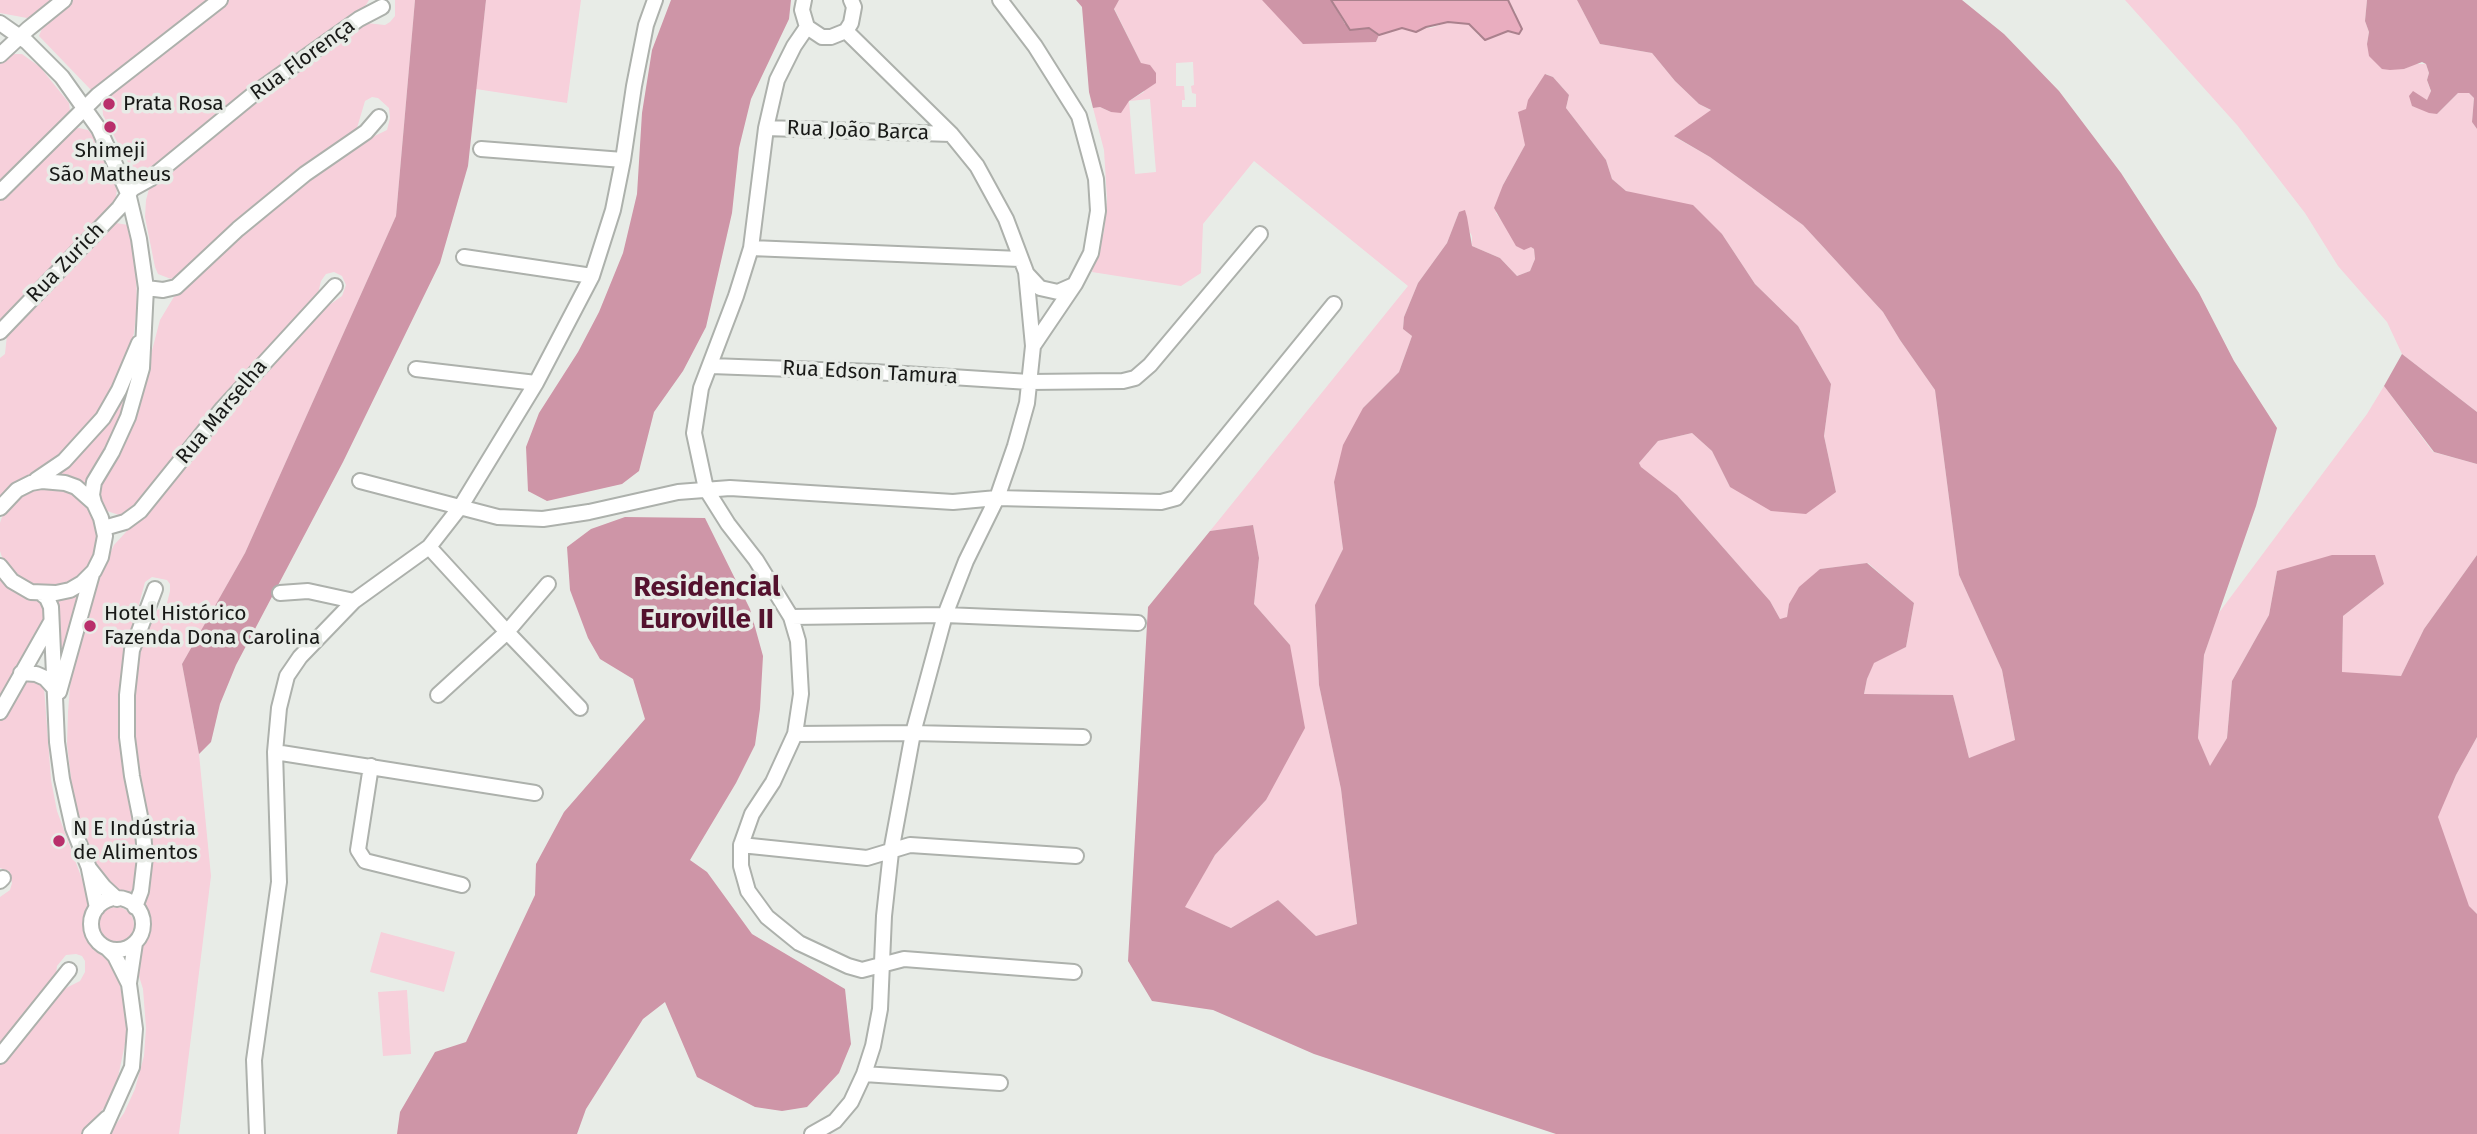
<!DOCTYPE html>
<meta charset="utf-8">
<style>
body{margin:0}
canvas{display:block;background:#e8ece7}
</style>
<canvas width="2477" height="1134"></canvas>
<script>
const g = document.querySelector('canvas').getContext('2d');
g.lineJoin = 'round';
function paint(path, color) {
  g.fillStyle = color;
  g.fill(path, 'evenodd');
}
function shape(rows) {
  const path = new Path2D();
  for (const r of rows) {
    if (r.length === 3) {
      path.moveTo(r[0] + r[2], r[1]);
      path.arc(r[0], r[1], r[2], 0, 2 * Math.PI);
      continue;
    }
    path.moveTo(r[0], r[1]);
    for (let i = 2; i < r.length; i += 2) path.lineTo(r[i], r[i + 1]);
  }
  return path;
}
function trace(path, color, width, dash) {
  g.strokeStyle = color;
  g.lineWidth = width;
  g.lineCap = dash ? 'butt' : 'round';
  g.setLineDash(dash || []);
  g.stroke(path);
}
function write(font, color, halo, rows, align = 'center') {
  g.font = font + ' "Fira Sans",sans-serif';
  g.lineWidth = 7;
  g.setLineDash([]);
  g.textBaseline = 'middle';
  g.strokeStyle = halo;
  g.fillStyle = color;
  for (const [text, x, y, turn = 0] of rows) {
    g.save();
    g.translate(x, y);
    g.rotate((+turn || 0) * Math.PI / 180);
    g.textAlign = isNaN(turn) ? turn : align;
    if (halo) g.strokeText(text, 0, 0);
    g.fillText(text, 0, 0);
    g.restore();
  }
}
paint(shape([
 [0,0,56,0,44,12,27,18,0,13],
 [72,0,211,0,96,90,91,90,39,36,45,21],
 [229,0,369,0,361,13,156,166,146,172,138,173,131,168,103,115,102,102,108,94,190,29],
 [395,0,415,0,396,216,245,553,182,664,199,754,211,876,179,1134,109,1134,124,1113,135,1089,144,1056,146,1028,143,989,138,973,137,954,147,931,149,918,142,904,151,857,131,723,134,667,137,643,144,626,155,610,161,609,167,603,170,591,170,584,167,580,152,577,145,582,127,649,121,725,125,772,138,832,140,858,139,876,133,890,127,893,106,885,95,865,74,804,67,744,68,712,71,674,81,626,93,589,114,545,170,484,219,420,266,365,325,308,342,296,346,285,342,276,334,272,326,274,321,281,316,302,288,327,242,378,200,427,142,502,130,513,119,515,104,510,97,499,98,487,115,458,139,400,160,320,175,295,216,256,297,186,356,145,387,130,390,118,389,108,378,98,372,97,365,101,357,128,350,137,286,182,178,275,171,279,158,274,155,267,145,217,146,200,149,189,157,180,181,158,280,80,354,27,366,23,385,25,390,22,395,16],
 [486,0,581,0,567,103,476,89],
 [1119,0,1262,0,1376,42,1379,35,1402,28,1431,28,1448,22,1469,24,1479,36,1497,36,1508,31,1513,33,1516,13,1508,0,1577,0,1600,44,1652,53,1675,81,1699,104,1712,111,1675,137,1710,157,1803,225,1883,312,1900,340,1935,390,1959,575,2002,670,2015,741,1969,758,1953,695,1864,694,1867,679,1873,663,1906,647,1914,603,1868,563,1820,569,1789,604,1787,618,1780,619,1770,601,1677,495,1641,468,1639,463,1658,441,1692,433,1712,451,1730,487,1836,492,1824,436,1831,384,1798,326,1755,284,1722,234,1646,197,1626,191,1612,179,1606,160,1566,108,1569,95,1553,77,1546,74,1538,86,1525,145,1503,185,1496,213,1506,227,1534,249,1535,259,1530,271,1517,276,1500,258,1472,246,1472,236,1459,212,1447,243,1418,283,1404,317,1403,329,1412,336,1399,372,1363,408,1334,482,1343,549,1315,605,1319,685,1341,789,1357,925,1316,936,1278,900,1231,928,1184,907,1215,855,1266,800,1290,645,1254,604,1259,558,1253,525,1210,531,1408,286,1254,161,1203,224,1201,273,1181,286,1092,272,1104,231,1107,199,1104,150,1093,108,1100,107,1111,112,1144,92,1141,63,1114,8],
 [1193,62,1194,85,1191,86,1192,93,1196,94,1196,107,1182,107,1182,100,1185,100,1184,86,1176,86,1176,63],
 [1150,99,1156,172,1135,174,1129,101],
 [2125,0,2367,0,2365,21,2369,32,2367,44,2404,69,2415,64,2426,64,2429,73,2427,80,2431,92,2427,101,2422,99,2412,106,2437,114,2458,93,2469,93,2474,98,2472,122,2477,129,2477,412,2402,354,2387,322,2338,266,2305,213,2237,125],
 [13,54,22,54,40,67,69,103,70,111,66,118,0,184,0,63],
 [79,128,88,130,95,138,117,189,115,204,0,325,0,199,61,137,70,129],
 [116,223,128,225,131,230,136,272,137,305,134,333,126,361,102,409,68,449,0,496,0,358,5,354,7,335,106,229],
 [138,362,114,440,87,485,56,474,90,444,105,424],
 [2384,386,2433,452,2477,464,2477,555,2424,629,2401,676,2342,673,2343,616,2384,584,2277,571,2269,615,2232,681,2227,738,2210,767,2198,738,2204,655,2218,614,2367,414],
 [48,537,50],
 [0,578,14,590,38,599,44,603,46,618,0,703],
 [82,590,58,675,55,599],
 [35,677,44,687,51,780,57,811,90,901,84,918,84,934,93,949,112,963,118,976,126,1016,127,1034,117,1082,107,1104,83,1134,0,1134,0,1064,58,992,80,981,85,972,85,961,82,956,76,954,66,955,57,966,55,982,0,1048,0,897,10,890,12,883,9,871,0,868,0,720,17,689,27,680],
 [2477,737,2477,914,2469,907,2437,817,2456,775],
 [116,925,18],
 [381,932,455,952,444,992,370,972],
 [407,990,411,1054,383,1056,378,992]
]), '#f7d0db');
paint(shape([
 [415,0,486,0,468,166,440,263,343,462,236,665,220,704,211,742,199,754,182,664,245,553,396,216],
 [671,0,791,0,789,19,751,99,739,148,732,213,706,327,683,371,654,412,639,471,622,484,547,501,528,491,526,447,539,413,578,352,599,312,623,253,637,194,642,113,652,50],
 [1076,0,1119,0,1114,9,1141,63,1150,65,1156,73,1156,83,1129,101,1121,113,1111,112,1100,107,1093,108,1089,92,1082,7],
 [1262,0,1331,0,1345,24,1369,28,1379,35,1376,42,1303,44],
 [1577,0,1962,0,2004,34,2059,91,2121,173,2199,293,2234,361,2277,428,2256,506,2204,655,2198,738,2210,766,2227,738,2232,681,2269,615,2277,571,2332,555,2375,555,2384,584,2343,616,2342,672,2401,676,2424,629,2477,555,2477,737,2456,775,2438,817,2469,906,2477,914,2477,1134,1556,1134,1314,1054,1213,1010,1152,1001,1128,961,1148,607,1210,531,1253,525,1259,558,1254,604,1290,645,1305,728,1266,800,1215,855,1185,907,1231,928,1278,900,1316,936,1357,924,1341,789,1319,685,1315,605,1343,549,1334,482,1343,445,1363,408,1399,372,1412,336,1403,329,1404,317,1418,283,1447,243,1459,212,1465,210,1467,217,1472,246,1500,258,1517,276,1530,271,1535,259,1534,249,1531,247,1524,250,1516,246,1494,208,1503,185,1525,145,1518,112,1526,109,1528,100,1545,74,1553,77,1569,95,1566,108,1606,160,1612,179,1626,191,1693,205,1722,234,1755,284,1798,326,1831,384,1824,436,1836,492,1806,514,1771,511,1730,487,1712,451,1692,433,1658,441,1639,463,1641,467,1677,495,1770,601,1780,619,1787,617,1789,604,1799,587,1820,569,1867,563,1914,603,1906,647,1874,663,1867,679,1864,694,1953,695,1969,758,2015,740,2002,670,1959,575,1935,390,1900,340,1883,312,1803,225,1710,157,1674,136,1711,110,1699,104,1675,81,1652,53,1600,44],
 [2367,0,2477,0,2477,129,2472,122,2474,98,2469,93,2458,93,2437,114,2429,113,2412,106,2409,96,2413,91,2427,100,2431,91,2427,80,2429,73,2426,64,2422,62,2404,69,2390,70,2382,69,2369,56,2367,44,2369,32,2365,21],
 [2402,354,2477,412,2477,464,2434,452,2384,386],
 [625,517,705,518,750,609,763,656,760,709,755,745,736,783,690,860,707,872,752,934,845,989,851,1044,839,1073,807,1107,782,1111,755,1107,697,1077,665,1002,643,1019,586,1109,577,1134,397,1134,400,1112,435,1052,466,1042,535,895,536,864,564,812,645,719,633,679,600,659,588,638,570,590,567,547,591,529]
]), '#ce95a7');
const water = shape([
 [1331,0,1508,0,1522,29,1519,34,1508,31,1485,40,1469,24,1448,22,1426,27,1416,32,1402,28,1379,35,1369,28,1350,30,1331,0]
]);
paint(water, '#e9adbf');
trace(water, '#aa818d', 2);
const minor = shape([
 [804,0,802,10,807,27,822,37,831,37,846,31,851,23,854,7,851,0],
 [1000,0,1035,46,1079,116,1096,179,1098,211,1091,253,1075,284,1033,346],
 [0,23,27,42,62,77,99,129,128,193,139,239,146,288,142,368,128,417,112,452,94,482,92,495,94,503],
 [807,27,794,46,777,80,766,128,751,248,736,296,701,388,694,433,706,489,728,524,756,560,791,617,798,641,801,694,795,734,773,782,752,814,741,845,741,866,748,891,767,917,799,943,848,966,862,970,904,959,1074,972],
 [0,55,28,29,64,0],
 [766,128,951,134],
 [481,149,623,160],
 [0,192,98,95,220,0],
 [751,248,1020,259],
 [464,257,592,276],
 [1026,273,1040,288,1058,292,1074,285],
 [146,288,163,290,176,287,238,229,305,174,366,132,379,117],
 [0,332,119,208,132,189,150,179,255,93,359,19,382,7],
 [711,366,874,372,1029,382,1123,381,1135,378,1150,365,1260,234],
 [416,369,536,383],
 [36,480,64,461,103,418,119,390,139,343],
 [360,481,498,517,543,519,589,512,678,492,730,488,953,502,997,498,1161,502,1176,498,1334,304],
 [0,508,17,490,31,483,42,481,65,483,76,487,94,503,101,518,105,536,101,557,94,571,82,583,70,590,56,593,31,592,12,581,0,566],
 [104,528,125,522,140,511,223,408,335,286],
 [429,547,507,632,580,708],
 [280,593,308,591,354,601],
 [42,594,47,598,51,607,57,742,62,779,73,828,89,868,104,887,117,899],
 [791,617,945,615,1138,623],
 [21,673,36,674,45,678,55,689],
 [59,692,92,574],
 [438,695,507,632,548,584],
 [0,712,51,622],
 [795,734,913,733,1083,737],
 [275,752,535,793],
 [371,766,358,850,365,861,462,885],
 [741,845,867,858,910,845,1076,856],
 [89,869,97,908],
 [0,881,3,878],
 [117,924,26],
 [135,907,141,891,145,857,143,831,132,776,127,737,127,695,132,650,155,589],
 [129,983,135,943],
 [0,1056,69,970],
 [864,1074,1000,1083],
 [90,1134,107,1118],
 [102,1134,132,1067,135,1029,129,984,115,956,107,948],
 [257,1134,254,1060,279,882,275,752,279,708,287,676,300,657,354,601,429,547,461,506,536,383,592,276,613,210,623,160,634,86,646,25,655,0],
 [812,1134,835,1121,851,1102,864,1074,873,1046,880,1009,884,916,891,852,913,733,945,615,966,561,997,498,1015,446,1027,403,1033,346,1026,272,1006,219,977,166,951,134,846,31]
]);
trace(minor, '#adb1ac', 18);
trace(minor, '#fff', 14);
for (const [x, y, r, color] of [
 [109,104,7,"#b92f6b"],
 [110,127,7,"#b92f6b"],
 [90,626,7,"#b92f6b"],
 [59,841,7,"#b92f6b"]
]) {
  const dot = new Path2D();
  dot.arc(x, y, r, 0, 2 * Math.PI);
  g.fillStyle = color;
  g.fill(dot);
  trace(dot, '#e8ece7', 2.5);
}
write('21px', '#181917', '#e8ece7', [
 ["Rua Florença",303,60,-36],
 ["Rua João Barca",858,131,2],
 ["Rua Zurich",66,263,-46],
 ["Rua Edson Tamura",870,373,3],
 ["Rua Marselha",222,412,-50]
]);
write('21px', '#181917', '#e8ece7', [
 ["Prata Rosa",123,104],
 ["Shimeji",110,151,"center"],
 ["São Matheus",110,175,"center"],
 ["Hotel Histórico",104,614],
 ["Fazenda Dona Carolina",104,638],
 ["N E Indústria",73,829],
 ["de Alimentos",73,853]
], 'left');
write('bold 28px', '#54122e', '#e8ece7', [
 ["Residencial",707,588],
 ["Euroville II",707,620]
]);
</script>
